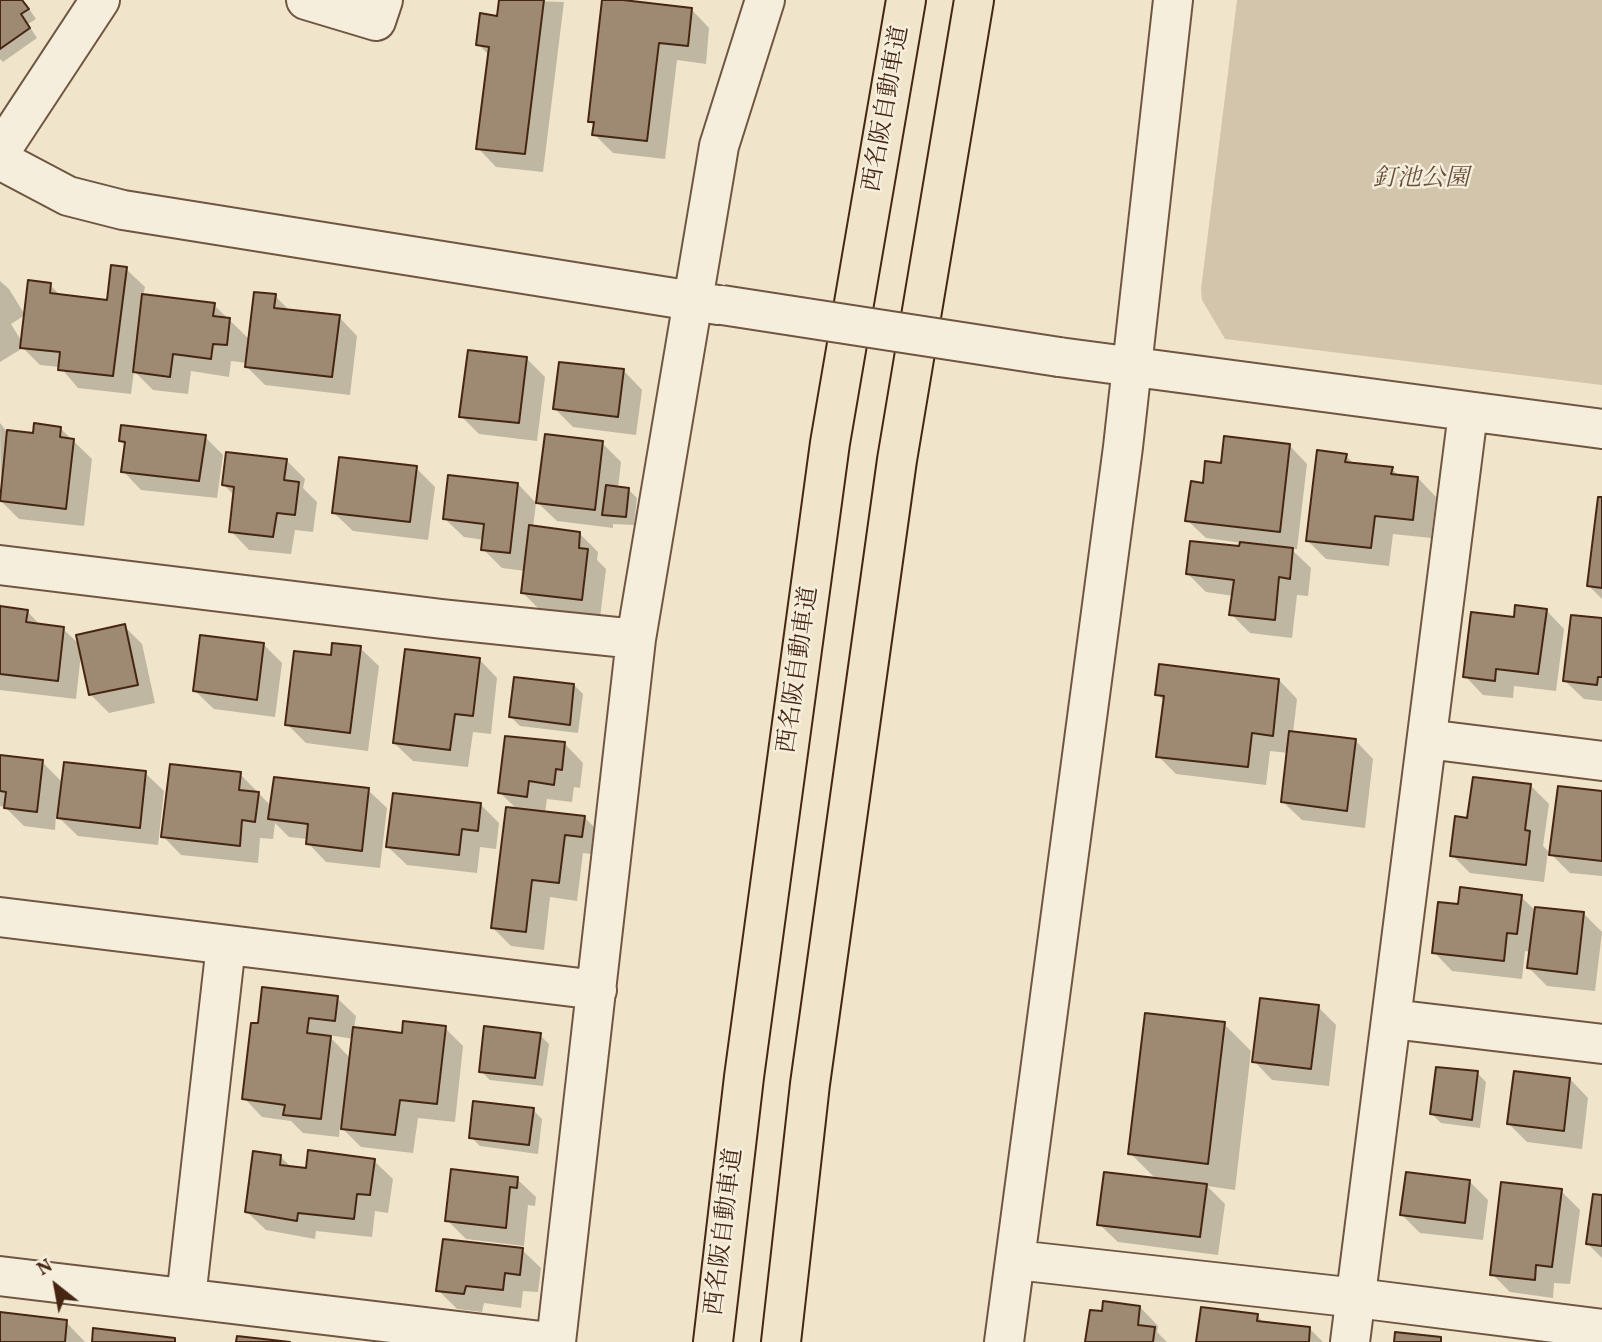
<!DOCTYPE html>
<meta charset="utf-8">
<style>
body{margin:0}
#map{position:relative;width:1602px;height:1342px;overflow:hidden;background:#f0e5cb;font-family:Vollkorn,serif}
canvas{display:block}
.north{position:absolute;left:21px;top:1251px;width:70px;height:70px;-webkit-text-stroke:5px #f5eedd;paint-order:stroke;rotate:329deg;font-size:19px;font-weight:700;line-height:28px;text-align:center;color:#462612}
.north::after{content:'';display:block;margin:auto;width:24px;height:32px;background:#462612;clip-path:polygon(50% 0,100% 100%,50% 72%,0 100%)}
</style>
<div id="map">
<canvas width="1602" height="1342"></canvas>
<div class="north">N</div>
</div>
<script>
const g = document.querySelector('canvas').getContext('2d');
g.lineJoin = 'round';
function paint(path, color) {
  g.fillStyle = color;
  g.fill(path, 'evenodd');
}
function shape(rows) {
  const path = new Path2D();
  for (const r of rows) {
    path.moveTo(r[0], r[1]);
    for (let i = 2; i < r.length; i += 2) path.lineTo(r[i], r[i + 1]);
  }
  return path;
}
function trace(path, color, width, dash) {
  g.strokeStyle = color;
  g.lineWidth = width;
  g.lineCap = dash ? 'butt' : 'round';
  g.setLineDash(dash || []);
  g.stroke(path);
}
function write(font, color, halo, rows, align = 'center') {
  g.font = font + ' Vollkorn,"Noto Serif JP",serif';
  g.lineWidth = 5;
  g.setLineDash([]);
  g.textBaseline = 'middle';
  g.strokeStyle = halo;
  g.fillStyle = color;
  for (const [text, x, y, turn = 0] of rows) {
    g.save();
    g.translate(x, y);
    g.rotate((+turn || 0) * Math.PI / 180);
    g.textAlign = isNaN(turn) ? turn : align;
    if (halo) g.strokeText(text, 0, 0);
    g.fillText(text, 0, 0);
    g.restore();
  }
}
paint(shape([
 [1237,0,1602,0,1602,385,1225,339,1202,300,1201,289]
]), '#d3c5ac');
paint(shape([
 [0,0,23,0,36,19,28,24,37,38,3,62,0,59],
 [501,0,564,2,543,172,496,167,478,148,490,56,478,44,499,18],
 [604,0,691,9,709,28,706,64,677,60,665,159,613,153,594,134,595,127,589,121],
 [126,269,145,287,143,296,214,305,250,340,275,296,291,312,339,317,357,336,350,395,265,385,246,366,247,363,231,361,229,377,191,371,188,394,153,390,134,371,131,394,78,388,60,367,40,365,23,348,0,362,0,281,9,289,25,315,11,324,22,342,50,285,62,297,108,302],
 [526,358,545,377,537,441,479,434,461,416],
 [624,371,642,390,636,435,573,427,555,409],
 [0,423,7,432,34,435,60,428,92,459,84,526,19,519,1,501],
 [205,437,223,455,217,498,141,490,123,471,126,446,121,441],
 [602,443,621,462,618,488,628,489,637,498,634,525,613,524,613,528,557,521,538,503],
 [1289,445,1307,464,1297,549,1291,549,1311,568,1308,596,1297,595,1292,638,1250,633,1231,614,1234,596,1206,592,1188,574,1241,548,1242,543,1206,538,1187,520,1204,484,1223,465],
 [1346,456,1355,465,1392,469,1400,477,1418,478,1436,497,1431,538,1393,534,1389,566,1326,559,1307,540],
 [286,460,305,479,303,488,317,502,313,532,295,530,291,554,249,550,231,531,235,496,224,485],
 [416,468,435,487,428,540,353,531,334,513],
 [518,484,536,503,533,527,579,533,598,552,597,560,606,569,600,618,541,611,522,592,525,571,502,568,483,549,484,540,464,537,445,519],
 [1602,499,1602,599,1589,586],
 [0,604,5,609,27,611,41,626,63,629,80,645,124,626,142,644,155,703,109,713,90,694,81,654,76,699,0,690],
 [1546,610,1564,629,1556,691,1514,686,1513,698,1483,695,1465,676,1515,619],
 [1602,620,1602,701,1584,699,1565,681],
 [264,645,282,663,275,717,214,709,195,691],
 [360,648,379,666,368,751,306,743,287,724,333,657],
 [479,659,497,678,491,734,473,732,468,767,413,761,394,743],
 [1279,680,1297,699,1293,733,1355,740,1373,759,1365,828,1302,820,1283,802,1289,753,1270,751,1266,785,1176,774,1158,756,1165,702,1157,694],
 [574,685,583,694,578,733,520,726,511,717],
 [565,744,583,763,580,788,574,787,572,802,547,799,545,813,585,818,603,836,600,855,583,853,577,901,550,897,544,950,511,946,493,928,518,810,500,793],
 [0,757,42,762,63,783,145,773,164,791,158,845,78,836,56,815,55,830,24,826,5,807,0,806],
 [240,774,272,807,368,790,387,808,380,868,326,862,308,843,308,839,289,837,275,823,273,839,260,838,258,863,181,855,163,836],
 [1530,785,1549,804,1543,846,1548,851,1544,882,1470,873,1452,855,1469,820],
 [1602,793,1602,876,1570,873,1551,854],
 [481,805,499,823,496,849,480,847,477,873,407,865,388,847],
 [1521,897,1536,911,1584,914,1602,932,1595,991,1547,986,1529,968,1531,952,1525,951,1522,979,1452,971,1434,952],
 [337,998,356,1016,354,1029,403,1034,445,1028,463,1046,455,1122,418,1118,413,1153,361,1147,340,1126,339,1137,303,1133,291,1121,262,1117,244,1098,260,1025],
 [328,1035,354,1039,351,1059],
 [1318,1007,1336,1025,1329,1086,1272,1080,1254,1061],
 [1224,1024,1251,1051,1235,1190,1207,1186,1225,1204,1218,1255,1118,1242,1099,1224,1157,1180,1130,1153],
 [540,1035,549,1044,543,1086,490,1080,481,1071],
 [1477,1073,1486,1082,1480,1128,1441,1123,1432,1114],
 [1570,1079,1588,1098,1582,1149,1527,1142,1509,1124],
 [533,1110,542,1119,538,1154,480,1146,471,1137],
 [280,1156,292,1168,308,1170,374,1161,393,1179,388,1213,375,1211,372,1237,316,1231,315,1239,266,1230,247,1212],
 [517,1179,536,1197,535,1206,528,1205,524,1246,466,1239,447,1220],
 [1469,1181,1488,1200,1483,1240,1420,1233,1402,1215],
 [1561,1191,1580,1210,1570,1284,1554,1283,1553,1298,1510,1292,1492,1274],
 [1602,1197,1602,1258,1588,1244],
 [522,1250,541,1268,538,1292,523,1291,521,1308,484,1303,482,1312,457,1309,438,1290],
 [1140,1307,1158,1326,1157,1332,1167,1342,1087,1342],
 [0,1314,66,1322,85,1342,0,1342],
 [1257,1316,1265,1324,1310,1329,1323,1342,1198,1342]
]), '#0003');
const building = shape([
 [0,0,22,0,29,9,21,14,30,28,0,49,0,0],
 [499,0,544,0,525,154,476,149,489,47,476,45,480,13,497,16,499,0],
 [602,0,623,0,692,8,688,46,659,43,647,141,592,135,594,122,588,122,602,0],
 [111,265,127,267,113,376,58,370,60,352,20,348,28,280,51,283,50,293,107,300,111,265],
 [254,292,276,294,274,308,340,315,332,377,245,367,254,292],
 [142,294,215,303,213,316,230,318,227,345,213,344,211,359,173,354,170,377,133,372,142,294],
 [468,350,527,357,519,423,459,417,468,350],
 [559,362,624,369,618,417,553,409,559,362],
 [34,423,61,427,60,437,74,439,66,509,0,501,7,430,33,433,34,423],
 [121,425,206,435,199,481,121,472,125,442,119,441,121,425],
 [545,434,603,441,595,510,536,503,545,434],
 [1224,436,1290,444,1280,532,1185,521,1191,481,1203,483,1205,461,1221,463,1224,436],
 [1317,450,1347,454,1345,462,1393,467,1391,474,1418,477,1413,520,1375,516,1371,548,1306,541,1317,450],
 [226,452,287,459,284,480,299,482,295,515,277,513,273,537,229,532,234,487,222,485,226,452],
 [339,457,417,466,410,522,332,513,339,457],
 [448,475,518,483,510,553,481,550,484,524,443,519,448,475],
 [606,485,629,488,626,517,602,515,606,485],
 [1598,497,1602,497,1602,588,1587,586,1598,497],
 [529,525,580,532,579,548,588,549,582,600,521,593,529,525],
 [1190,541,1239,546,1240,542,1293,548,1290,579,1279,577,1275,620,1229,615,1234,580,1186,574,1190,541],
 [1515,605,1547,609,1538,674,1496,669,1495,681,1463,677,1471,612,1514,617,1515,605],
 [0,606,28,610,26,622,64,627,58,681,0,674,0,606],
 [1571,615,1602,618,1602,677,1598,677,1597,685,1563,681,1571,615],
 [125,624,138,685,89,695,76,635,125,624],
 [200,635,264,643,257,700,193,691,200,635],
 [332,643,361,646,350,733,285,725,294,651,331,655,332,643],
 [405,649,480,658,473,716,455,714,450,750,393,743,405,649],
 [1159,664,1279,679,1273,736,1252,733,1248,767,1156,757,1164,696,1155,695,1159,664],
 [514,677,574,684,570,725,509,717,514,677],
 [1289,731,1356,739,1347,811,1281,802,1289,731],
 [505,736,565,742,562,770,556,769,554,785,529,781,527,797,498,793,505,736],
 [0,755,43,760,37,812,4,808,6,792,0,791,0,755],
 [64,762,146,771,140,828,57,818,64,762],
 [170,764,241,772,239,790,259,792,255,822,242,820,240,846,161,837,170,764],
 [274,777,369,788,362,851,306,844,308,824,268,819,274,777],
 [1473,777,1531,784,1525,830,1530,831,1526,865,1450,856,1455,816,1467,818,1473,777],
 [1558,786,1602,791,1602,861,1549,855,1558,786],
 [393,793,481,803,478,831,462,829,459,855,386,847,393,793],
 [506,807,585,816,582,837,565,835,559,883,532,880,526,932,491,928,506,807],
 [1460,887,1522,895,1517,934,1507,933,1504,961,1432,953,1438,902,1458,904,1460,887],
 [1535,907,1584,912,1577,974,1527,968,1535,907],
 [262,987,338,996,335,1021,309,1018,307,1033,331,1036,321,1119,283,1115,285,1105,242,1099,251,1023,258,1023,262,987],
 [1260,998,1319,1005,1311,1069,1252,1062,1260,998],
 [1145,1013,1225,1022,1208,1164,1128,1154,1145,1013],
 [403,1021,446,1026,437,1104,400,1100,395,1135,341,1129,353,1027,402,1033,403,1021],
 [484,1026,541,1033,535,1078,479,1072,484,1026],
 [1436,1067,1478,1071,1472,1120,1430,1114,1436,1067],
 [1514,1071,1570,1078,1564,1131,1507,1124,1514,1071],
 [473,1101,534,1108,529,1145,469,1138,473,1101],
 [308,1150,375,1159,370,1195,357,1194,354,1219,298,1213,297,1221,245,1212,253,1151,281,1155,280,1165,306,1168,308,1150],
 [451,1169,518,1177,517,1188,510,1187,506,1228,445,1221,451,1169],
 [1104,1172,1207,1184,1200,1237,1097,1225,1104,1172],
 [1406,1172,1470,1180,1465,1223,1400,1215,1406,1172],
 [1501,1182,1562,1189,1552,1267,1536,1265,1535,1280,1490,1275,1501,1182],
 [1593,1194,1602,1195,1602,1246,1586,1244,1593,1194],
 [443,1239,523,1248,520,1275,505,1273,503,1290,466,1286,464,1294,436,1291,443,1239],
 [1103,1301,1140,1306,1138,1325,1155,1327,1153,1342,1085,1342,1090,1310,1102,1311,1103,1301],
 [1201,1307,1258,1314,1257,1321,1310,1327,1309,1342,1196,1342,1201,1307],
 [0,1312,67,1320,65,1342,0,1342,0,1312],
 [93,1328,175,1338,175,1342,92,1342,93,1328],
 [1395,1332,1441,1337,1441,1342,1394,1342,1395,1332],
 [237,1336,290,1342,236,1342,237,1336]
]);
paint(building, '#9e8972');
trace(building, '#462612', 2);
const minor = shape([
 [306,0,376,21,383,0],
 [0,152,100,0],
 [0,160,68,196,123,210,718,305],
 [1059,357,1602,429],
 [0,565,442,619,636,639],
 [1427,739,1602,761],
 [0,917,597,990],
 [1392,1019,1602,1044],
 [1016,1260,1357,1298,1602,1329],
 [0,1276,550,1342],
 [186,1298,226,945],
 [556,1342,636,639,719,146,765,0],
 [1004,1342,1123,447,1173,0],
 [1350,1342,1468,413]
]);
const highway = shape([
 [713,1342,744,1077,830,443,906,0],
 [781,1342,810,1084,897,460,974,0]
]);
trace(minor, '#705640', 42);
trace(highway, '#462612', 42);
trace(minor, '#f5eedd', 38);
trace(highway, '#f0e5cb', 38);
const minorBridge = shape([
 [722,305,1059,357]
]);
trace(minorBridge, '#705640', 42, []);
trace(minorBridge, '#f5eedd', 38);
write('24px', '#462612', '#f5eedd', [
 ["西名阪自動車道",888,109,-80],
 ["西名阪自動車道",800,670,-82],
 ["西名阪自動車道",726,1232,-83]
]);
write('italic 24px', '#694e38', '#f5eedd', [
 ["釘池公園",1421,181]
]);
</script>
